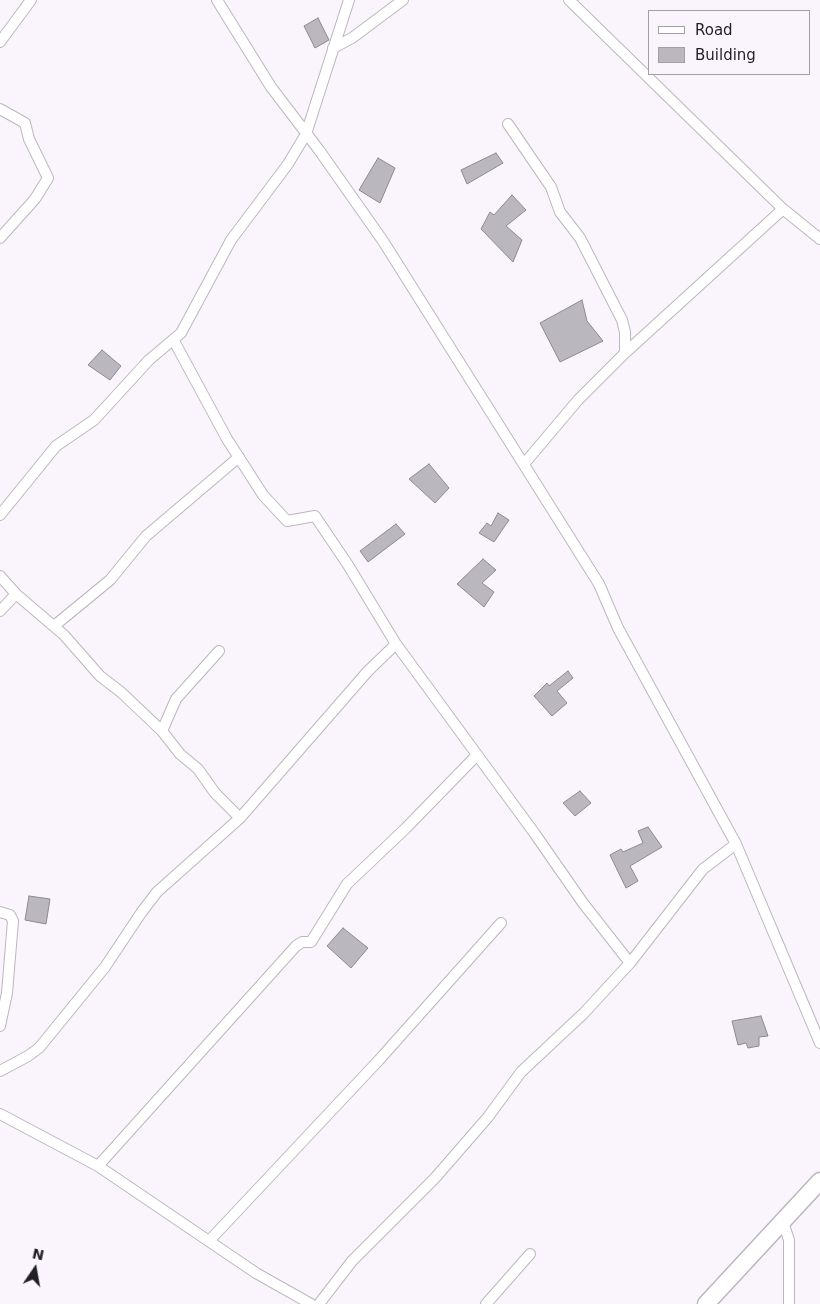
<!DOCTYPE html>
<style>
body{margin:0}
#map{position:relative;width:820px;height:1304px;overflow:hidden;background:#faf5fd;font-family:"DejaVu Sans",sans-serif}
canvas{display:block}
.legend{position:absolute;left:648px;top:10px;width:162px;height:65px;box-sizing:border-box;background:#faf5fd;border:1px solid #a39fa5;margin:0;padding:6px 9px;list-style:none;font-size:15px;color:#201f22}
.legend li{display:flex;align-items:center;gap:10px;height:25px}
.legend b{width:25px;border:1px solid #a39fa5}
.north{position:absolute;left:10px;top:1244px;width:50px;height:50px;-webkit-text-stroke:4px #faf5fd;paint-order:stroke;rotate:12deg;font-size:14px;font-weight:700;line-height:20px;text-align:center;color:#201f22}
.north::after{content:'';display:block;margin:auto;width:18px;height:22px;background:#201f22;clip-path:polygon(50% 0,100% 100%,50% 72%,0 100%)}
</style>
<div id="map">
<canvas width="820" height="1304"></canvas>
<ul class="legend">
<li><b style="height:6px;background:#fff"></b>Road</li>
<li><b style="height:14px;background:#bbb7be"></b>Building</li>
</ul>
<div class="north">N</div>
</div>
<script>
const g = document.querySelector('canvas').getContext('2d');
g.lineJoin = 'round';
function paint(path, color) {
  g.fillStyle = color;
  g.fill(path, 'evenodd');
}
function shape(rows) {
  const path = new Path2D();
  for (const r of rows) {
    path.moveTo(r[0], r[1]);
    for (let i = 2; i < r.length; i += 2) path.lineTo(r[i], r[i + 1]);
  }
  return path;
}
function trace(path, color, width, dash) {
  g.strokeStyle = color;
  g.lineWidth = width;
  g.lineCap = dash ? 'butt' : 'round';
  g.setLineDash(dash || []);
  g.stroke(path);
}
const building = shape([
 [318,18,329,40,315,48,304,26,318,18],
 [496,153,503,163,467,184,461,170,496,153],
 [378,158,395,168,380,203,359,190,378,158],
 [512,195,526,210,506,226,522,240,513,262,481,229,490,212,494,215,512,195],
 [582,300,587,321,603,341,560,362,540,323,582,300],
 [102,350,121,366,110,380,88,365,102,350],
 [429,464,449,488,435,503,409,479,429,464],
 [498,513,509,520,494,542,479,533,487,523,491,526,498,513],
 [396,524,405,534,368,562,360,551,396,524],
 [483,559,496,570,482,583,494,592,484,607,457,584,483,559],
 [568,671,573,678,557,691,567,703,552,716,534,696,547,683,549,686,568,671],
 [580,791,591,803,575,816,563,803,580,791],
 [648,827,662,847,630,866,638,881,626,888,610,855,621,849,623,852,643,843,638,831,648,827],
 [29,896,50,899,46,924,25,920,29,896],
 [343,928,368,948,351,968,327,946,343,928],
 [761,1016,768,1036,759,1037,759,1046,748,1048,746,1043,738,1045,732,1021,761,1016]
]);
paint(building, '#bbb7be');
trace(building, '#8d8990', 1);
const street = shape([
 [217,0,271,87,319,150,383,241,599,584,618,628,736,844,820,1043],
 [569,0,783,209,820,239],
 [0,42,31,0],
 [333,48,352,38,403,0],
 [0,109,25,123,29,139,48,178,35,199,0,238],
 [508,124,551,187,560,212,580,238,622,320,625,332,625,353],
 [174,341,227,439,263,495,287,521,315,516,348,565,396,644,535,834,583,903,630,963],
 [524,464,578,400,625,353,783,209],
 [0,515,56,446,94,420,149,360,181,333,231,240,288,164,306,134,349,0],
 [0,576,16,594,64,635,100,676,122,693,162,731,180,754,198,769,215,793,240,818],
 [0,611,16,594],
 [54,626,110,580,146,536,239,457],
 [162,731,176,699,219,651],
 [0,912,10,915,13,921,7,993,0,1026],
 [0,1071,28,1056,39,1048,105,967,141,913,157,892,240,818,368,671,396,644],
 [0,1114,98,1166,256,1273,311,1304],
 [98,1166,296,946,302,942,311,942,347,884,406,828,477,755],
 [783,1222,789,1240,789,1304],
 [209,1241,379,1060,501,923],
 [319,1304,352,1261,435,1178,488,1117,521,1072,584,1013,630,963,703,869,736,844],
 [486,1304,530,1254]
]);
const primary = shape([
 [706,1304,820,1181]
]);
trace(street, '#bbb7be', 12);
trace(primary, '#bbb7be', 19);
trace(street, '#fff', 10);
trace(primary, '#fff', 16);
</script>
